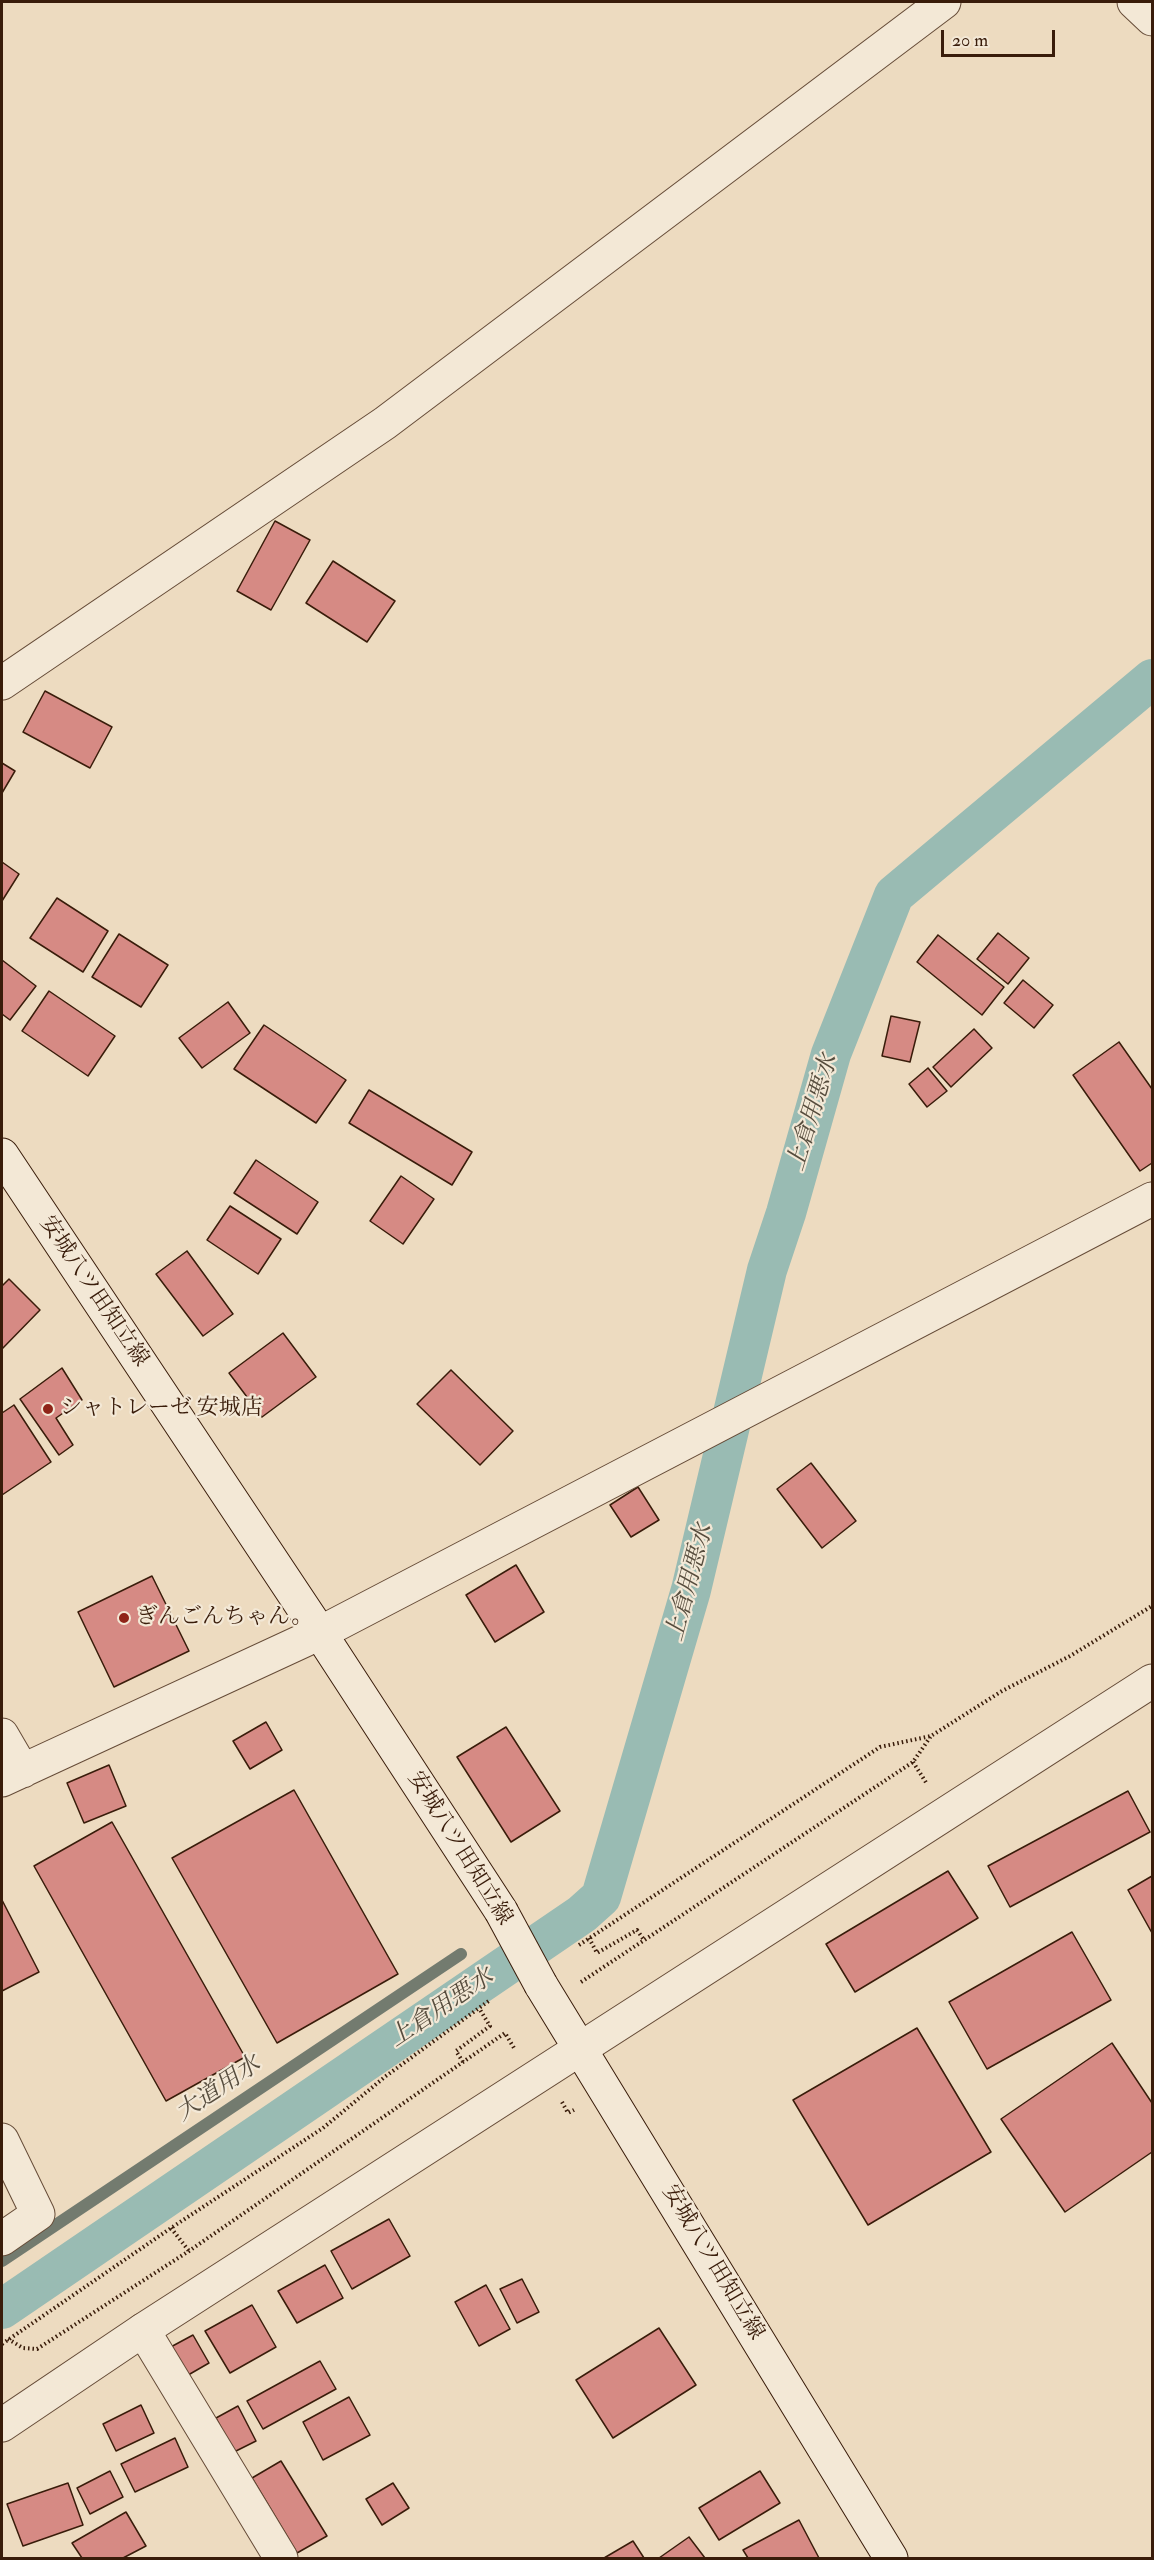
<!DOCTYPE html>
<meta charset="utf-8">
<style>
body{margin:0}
#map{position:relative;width:1154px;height:2560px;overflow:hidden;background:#eddbc0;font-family:"IM FELL Double Pica",serif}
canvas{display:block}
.frame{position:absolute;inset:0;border:3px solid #391c0a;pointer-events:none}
.scale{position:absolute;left:941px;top:30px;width:114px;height:27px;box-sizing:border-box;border:3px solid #391c0a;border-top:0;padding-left:8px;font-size:18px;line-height:21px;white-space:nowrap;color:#391c0a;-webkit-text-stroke:4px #f3e8d6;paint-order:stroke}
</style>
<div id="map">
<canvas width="1154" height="2560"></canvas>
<div class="frame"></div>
<div class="scale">20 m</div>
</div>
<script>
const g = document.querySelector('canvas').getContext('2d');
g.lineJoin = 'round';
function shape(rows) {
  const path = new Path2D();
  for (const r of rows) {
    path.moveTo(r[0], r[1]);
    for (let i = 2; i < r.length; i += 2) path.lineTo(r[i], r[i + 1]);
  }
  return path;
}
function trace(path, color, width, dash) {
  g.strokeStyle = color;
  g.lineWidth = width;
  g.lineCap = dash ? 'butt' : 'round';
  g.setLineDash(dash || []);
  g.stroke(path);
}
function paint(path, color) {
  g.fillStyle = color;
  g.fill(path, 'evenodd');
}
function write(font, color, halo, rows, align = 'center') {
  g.font = font + ' "IM FELL Double Pica","Noto Serif JP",serif';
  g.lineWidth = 4.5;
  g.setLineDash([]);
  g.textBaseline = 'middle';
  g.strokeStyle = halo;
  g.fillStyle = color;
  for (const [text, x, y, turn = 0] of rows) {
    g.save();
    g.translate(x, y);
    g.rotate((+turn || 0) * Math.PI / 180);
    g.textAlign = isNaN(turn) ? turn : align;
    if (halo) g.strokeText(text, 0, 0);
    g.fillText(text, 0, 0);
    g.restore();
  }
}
trace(shape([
 [2,2261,461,1954]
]), '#737b6f', 12);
trace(shape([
 [2,2309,582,1914,601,1897,691,1590,767,1270,786,1213,831,1054,894,895,1152,679]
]), '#99bbb3', 40);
const building = shape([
 [275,521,310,540,271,610,237,591,275,521],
 [333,561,395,601,367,642,306,603,333,561],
 [45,691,112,727,90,768,23,732,45,691],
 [2,763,15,771,2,793,2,763],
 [2,862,19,874,2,901,2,862],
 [57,898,108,931,83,972,30,938,57,898],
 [998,933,1029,958,1008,984,977,959,998,933],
 [119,934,168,965,141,1007,92,977,119,934],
 [938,935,1004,987,982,1015,917,962,938,935],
 [2,960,36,986,10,1020,2,1014,2,960],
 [1023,980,1053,1005,1034,1028,1004,1003,1023,980],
 [49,991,115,1036,88,1076,22,1031,49,991],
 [228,1002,250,1033,202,1068,179,1038,228,1002],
 [891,1016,920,1022,910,1062,882,1056,891,1016],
 [264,1025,346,1080,316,1123,234,1069,264,1025],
 [974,1029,992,1048,951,1087,933,1067,974,1029],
 [1119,1042,1152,1089,1152,1163,1140,1171,1073,1075,1119,1042],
 [928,1068,947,1091,927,1107,909,1084,928,1068],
 [369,1090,472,1152,452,1185,349,1123,369,1090],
 [256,1160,318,1202,297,1234,234,1193,256,1160],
 [401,1176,434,1199,403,1244,370,1221,401,1176],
 [230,1206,281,1239,258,1274,207,1240,230,1206],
 [187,1251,233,1314,203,1336,156,1274,187,1251],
 [9,1279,40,1310,2,1349,2,1286,9,1279],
 [283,1333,316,1377,262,1417,229,1373,283,1333],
 [62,1368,82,1400,56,1418,73,1445,59,1455,20,1399,62,1368],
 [451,1370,513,1431,480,1465,417,1404,451,1370],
 [14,1405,51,1462,2,1495,2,1413,14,1405],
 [811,1463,856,1521,822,1548,777,1489,811,1463],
 [638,1487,659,1520,631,1537,610,1505,638,1487],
 [516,1565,544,1612,495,1642,466,1595,516,1565],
 [152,1576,189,1651,114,1687,78,1612,152,1576],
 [266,1722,282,1750,250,1769,233,1741,266,1722],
 [506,1727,560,1811,511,1842,457,1757,506,1727],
 [109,1765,126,1806,84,1823,67,1783,109,1765],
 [294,1790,398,1974,277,2043,172,1858,294,1790],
 [1128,1791,1150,1832,1010,1907,988,1866,1128,1791],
 [112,1822,245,2057,166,2101,34,1866,112,1822],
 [948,1871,978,1918,855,1992,826,1944,948,1871],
 [1152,1876,1152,1933,1128,1890,1152,1876],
 [2,1900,39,1972,2,1991,2,1900],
 [1072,1932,1111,2000,987,2069,949,2002,1072,1932],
 [917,2028,991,2152,868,2225,793,2100,917,2028],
 [1112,2043,1152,2103,1152,2152,1065,2212,1001,2119,1112,2043],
 [389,2219,410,2256,352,2289,331,2251,389,2219],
 [325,2265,343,2298,297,2323,278,2291,325,2265],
 [522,2279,539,2312,517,2323,500,2289,522,2279],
 [486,2285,510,2329,479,2346,455,2302,486,2285],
 [252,2305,276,2347,230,2373,205,2331,252,2305],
 [659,2328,696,2385,613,2438,576,2380,659,2328],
 [193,2335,209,2363,183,2378,167,2349,193,2335],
 [320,2361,336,2389,263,2429,247,2401,320,2361],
 [349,2397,370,2435,323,2460,303,2422,349,2397],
 [141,2405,154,2433,116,2451,103,2424,141,2405],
 [238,2406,256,2441,234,2452,216,2418,238,2406],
 [175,2438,188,2467,135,2492,121,2464,175,2438],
 [281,2461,327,2536,297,2553,252,2478,281,2461],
 [110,2471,123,2497,90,2514,77,2488,110,2471],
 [760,2471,780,2503,719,2540,699,2508,760,2471],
 [68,2483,83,2525,23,2546,7,2504,68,2483],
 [393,2483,409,2508,382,2525,366,2499,393,2483],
 [126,2512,146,2546,123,2558,82,2558,72,2543,126,2512],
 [799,2520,819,2558,748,2558,743,2550,799,2520],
 [689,2537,705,2558,659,2558,689,2537],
 [633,2541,644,2558,604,2558,633,2541]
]);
paint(building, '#d68a84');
trace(building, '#391c0a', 1.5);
const minor = shape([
 [1134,2,1152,19],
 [2,683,385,423,944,2],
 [2,1735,23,1771],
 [2,1780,320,1633,1152,1199],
 [2,2140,38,2214,2,2239],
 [143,2330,281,2558]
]);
const tertiary = shape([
 [2,2425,143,2330,1152,1681]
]);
const secondary = shape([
 [2,1155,320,1633,501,1911],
 [541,1985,891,2558]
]);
trace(minor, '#664c38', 35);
trace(tertiary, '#664c38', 35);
trace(secondary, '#391c0a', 35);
trace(shape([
 [913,1762,927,1784],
 [589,1938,597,1953,637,1930,644,1940],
 [579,1945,880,1747,931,1736,1002,1691,1070,1656,1152,1606],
 [581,1982,913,1762,931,1736],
 [463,2062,456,2051,490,2026,479,2008],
 [562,2102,568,2113,574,2110],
 [171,2228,189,2251],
 [8,2339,23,2348,37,2349,189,2251,505,2033,514,2048],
 [2,2344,171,2228,323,2128,386,2076,490,2000]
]), '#391c0a', 4, [1.5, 3]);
trace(minor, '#f3e8d6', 33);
trace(tertiary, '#f3e8d6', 33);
trace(secondary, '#f3e8d6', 33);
const secondaryBridge = shape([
 [501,1911,541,1985]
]);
trace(secondaryBridge, '#391c0a', 35, []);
trace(secondaryBridge, '#f3e8d6', 33);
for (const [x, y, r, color] of [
 [48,1409,6,"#8f2418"],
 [124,1618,6,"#8f2418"]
]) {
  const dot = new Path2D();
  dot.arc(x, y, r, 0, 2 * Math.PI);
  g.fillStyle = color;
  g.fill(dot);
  trace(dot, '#f3e8d6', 2);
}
write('22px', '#391c0a', '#f3e8d6', [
 ["安城八ツ田知立線",93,1292,56],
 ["安城八ツ田知立線",459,1849,58],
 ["安城八ツ田知立線",712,2263,59]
]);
write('22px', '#391c0a', '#f3e8d6', [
 ["シャトレーゼ 安城店",60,1409],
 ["ぎんごんちゃん。",136,1618]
], 'left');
write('italic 24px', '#564c3d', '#f3e8d6', [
 ["上倉用悪水",814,1113,-73],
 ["上倉用悪水",691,1583,-75],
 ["上倉用悪水",442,2009,-34],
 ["大道用水",219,2090,-34]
]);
</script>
